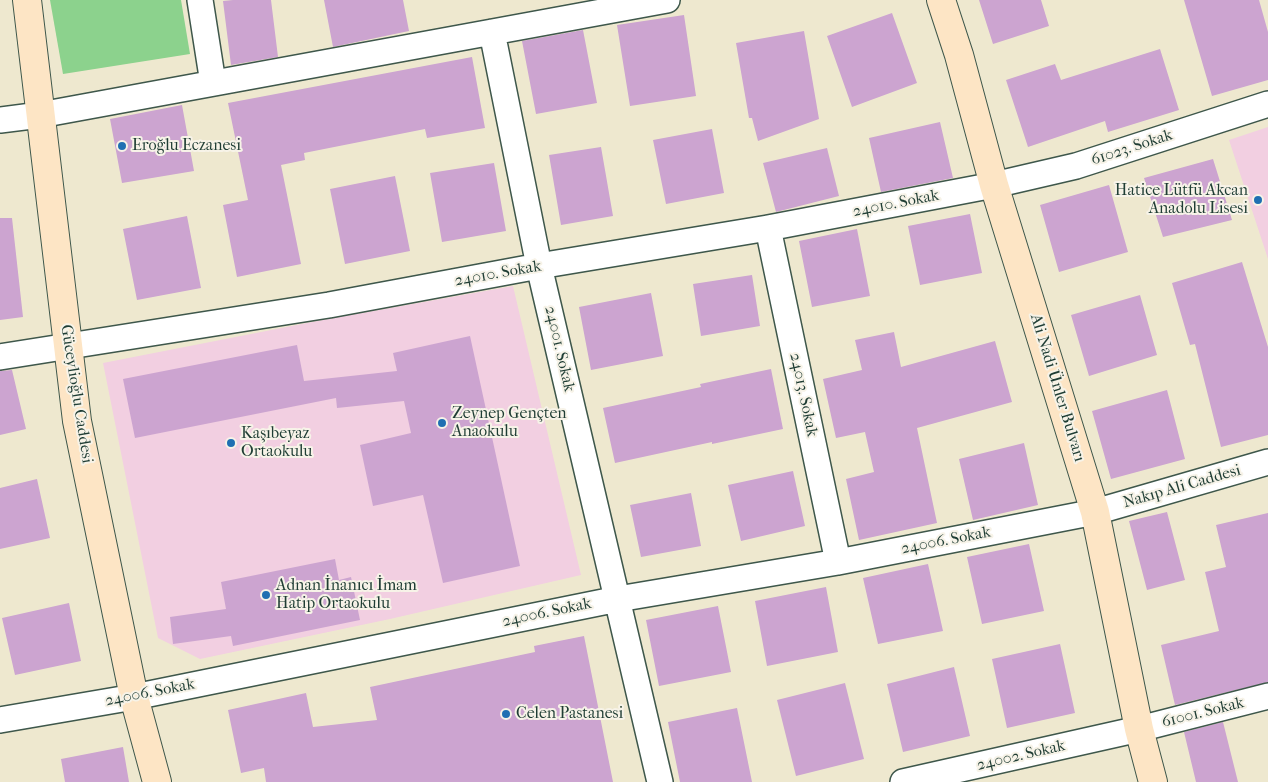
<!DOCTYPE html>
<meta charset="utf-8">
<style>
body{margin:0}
canvas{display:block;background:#eee8cf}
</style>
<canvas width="1268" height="782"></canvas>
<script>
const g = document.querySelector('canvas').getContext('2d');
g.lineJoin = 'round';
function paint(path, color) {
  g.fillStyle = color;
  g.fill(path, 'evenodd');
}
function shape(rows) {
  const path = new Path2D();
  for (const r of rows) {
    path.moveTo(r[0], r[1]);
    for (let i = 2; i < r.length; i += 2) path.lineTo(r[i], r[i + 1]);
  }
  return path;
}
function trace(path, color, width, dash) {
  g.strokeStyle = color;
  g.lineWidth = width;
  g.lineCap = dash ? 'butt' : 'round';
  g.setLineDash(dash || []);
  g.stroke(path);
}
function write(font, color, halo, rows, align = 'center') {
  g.font = font + ' "IM FELL French Canon",serif';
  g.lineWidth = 4;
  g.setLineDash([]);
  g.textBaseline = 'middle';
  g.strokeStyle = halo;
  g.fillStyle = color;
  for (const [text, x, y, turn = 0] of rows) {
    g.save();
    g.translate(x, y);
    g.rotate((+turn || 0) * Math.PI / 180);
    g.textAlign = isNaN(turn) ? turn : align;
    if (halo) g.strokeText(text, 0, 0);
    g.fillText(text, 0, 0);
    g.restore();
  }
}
paint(shape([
 [1268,127,1268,259,1229,140],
 [513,286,581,575,390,619,200,659,158,638,103,363,312,322]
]), '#f2cfe1');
paint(shape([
 [50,0,181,0,190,54,63,74]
]), '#8cd28d');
paint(shape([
 [233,0,271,0,278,57,231,65,223,1],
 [324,0,403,0,409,31,333,47],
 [979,0,1041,0,1049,26,993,44],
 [1184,0,1259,0,1268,32,1268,80,1212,96],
 [892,13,917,83,852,107,827,36],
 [684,15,696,96,630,106,617,25],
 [583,30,597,103,536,114,522,41],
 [804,31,819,119,758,141,752,118,749,118,736,43],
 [1160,49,1179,110,1108,132,1105,121,1028,147,1006,80,1055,64,1061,80],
 [472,57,485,128,427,138,425,129,304,153,305,160,281,165,301,264,237,277,223,205,248,200,228,103],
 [182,105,194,171,122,183,110,119],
 [940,122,953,178,881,192,869,138],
 [712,129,724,193,666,204,653,140],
 [601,147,613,216,561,225,549,155],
 [827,148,839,196,776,212,763,163],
 [1213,159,1232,220,1163,237,1144,178],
 [494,163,506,231,442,242,430,173],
 [395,176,410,251,345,264,330,189],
 [1109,185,1128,252,1059,272,1040,205],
 [970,214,982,273,920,285,908,226],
 [187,216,201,288,137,300,123,229],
 [0,218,12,218,23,317,0,320],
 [857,229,870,296,812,307,799,241],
 [1242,262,1268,347,1268,435,1221,447,1195,344,1190,345,1172,283],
 [752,275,760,326,701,336,693,284],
 [651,293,663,356,591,370,579,307],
 [1140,295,1157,355,1089,376,1071,315],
 [894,332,901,367,995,341,1012,402,917,428,937,523,859,540,846,479,874,472,865,432,836,438,823,379,862,370,855,340],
 [470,336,520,566,443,583,423,495,373,506,360,445,411,433,404,401,337,408,336,398,135,438,123,379,297,345,304,381,397,371,393,353],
 [771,369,783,429,712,444,712,442,615,463,603,408,701,387,700,384],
 [12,370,26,429,0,435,0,371],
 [1167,390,1185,459,1111,479,1092,411],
 [1024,443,1038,505,973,520,959,459],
 [793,471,805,526,741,541,728,485],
 [37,479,50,538,0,549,0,488],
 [691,493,701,546,641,557,630,505],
 [1167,512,1185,580,1147,590,1129,521],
 [1268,513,1268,682,1175,705,1161,645,1219,631,1205,572,1226,567,1216,525],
 [1029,544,1044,611,982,624,967,557],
 [335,559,339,580,351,577,360,620,233,646,231,636,173,644,170,617,226,609,221,582],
 [928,564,943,631,878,644,863,578],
 [826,587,838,652,767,666,755,601],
 [69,603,81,661,15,675,2,618],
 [718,606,731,672,659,686,646,620],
 [584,636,613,782,266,782,264,768,241,773,228,710,306,693,313,727,377,720,370,687,535,652,534,646],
 [1060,644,1075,713,1007,728,992,659],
 [954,667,970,736,903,752,887,684],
 [845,683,864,759,796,776,777,700],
 [737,708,752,782,680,782,668,722],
 [1223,722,1238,782,1196,782,1184,732],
 [123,747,129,782,65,782,61,759]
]), '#cca4d0');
const street = shape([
 [200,0,213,83],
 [492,32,539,266,660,782],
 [0,120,40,115,667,0],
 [768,228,838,562],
 [0,357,329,305,539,266,768,228,994,185,1076,166,1268,104],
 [0,720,134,697,618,599,838,562,1095,512,1268,462],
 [903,782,1139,729,1268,696]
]);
const secondary = shape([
 [27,0,77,421,134,697,157,782],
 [941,0,959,55,994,185,1095,512,1139,729,1153,782]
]);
trace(street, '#3e574b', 28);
trace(secondary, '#3e574b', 30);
trace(street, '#fff', 25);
trace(secondary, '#fde5c5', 28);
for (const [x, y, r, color] of [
 [122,146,5,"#1f6fb2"],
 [1258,200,5,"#1f6fb2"],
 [442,423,5,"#1f6fb2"],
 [231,443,5,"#1f6fb2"],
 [266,595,5,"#1f6fb2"],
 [506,714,5,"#1f6fb2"]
]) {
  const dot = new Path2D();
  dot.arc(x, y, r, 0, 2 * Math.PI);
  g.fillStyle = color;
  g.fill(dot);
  trace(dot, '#f7f3e8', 2);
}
write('16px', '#1f3d34', '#f7f3e8', [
 ["Eroğlu Eczanesi",132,146],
 ["Hatice Lütfü Akcan",1248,191,"right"],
 ["Anadolu Lisesi",1248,209,"right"],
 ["Zeynep Gençten",452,414],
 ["Anaokulu",452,432],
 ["Kaşıbeyaz",241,434],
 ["Ortaokulu",241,452],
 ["Adnan İnanıcı İmam",276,586],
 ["Hatip Ortaokulu",276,604],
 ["Celen Pastanesi",516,714]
], 'left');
write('16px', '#1f3d34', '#f7f3e8', [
 ["61023. Sokak",1132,148,-18],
 ["24010. Sokak",896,204,-11],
 ["24010. Sokak",498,274,-10],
 ["24001. Sokak",559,349,77],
 ["Ali Nadi Ünler Bulvarı",1057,388,73],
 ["Güceylioğlu Caddesi",76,394,81],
 ["24013. Sokak",803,395,78],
 ["Nakıp Ali Caddesi",1182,487,-16],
 ["24006. Sokak",946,541,-11],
 ["24006. Sokak",547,613,-12],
 ["24006. Sokak",150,693,-11],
 ["61001. Sokak",1203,713,-14],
 ["24002. Sokak",1021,756,-13]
]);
</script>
